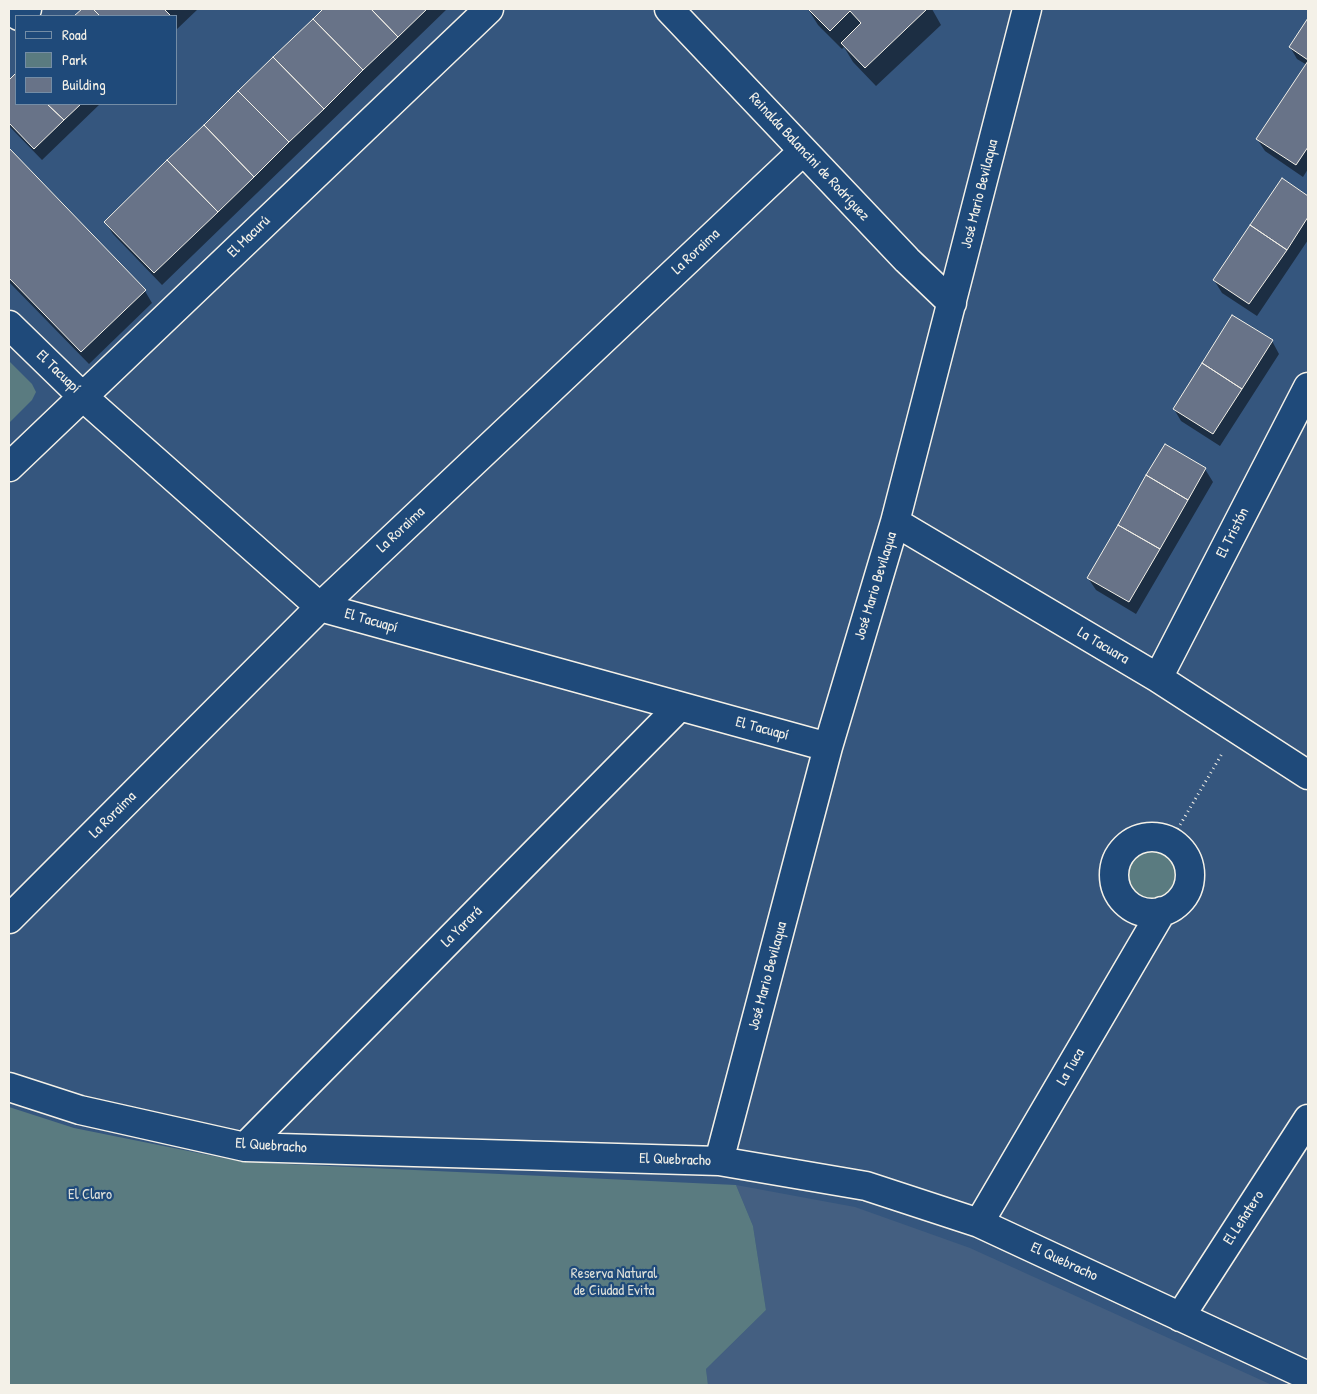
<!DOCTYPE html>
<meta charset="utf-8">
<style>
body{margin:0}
#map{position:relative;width:1317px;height:1394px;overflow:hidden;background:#35567e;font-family:"Patrick Hand",sans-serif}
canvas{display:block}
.frame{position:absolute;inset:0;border:10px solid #f4f1e8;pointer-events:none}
.legend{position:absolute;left:15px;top:15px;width:162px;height:90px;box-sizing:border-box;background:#1f4a7a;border:1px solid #748da6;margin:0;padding:6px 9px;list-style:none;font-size:15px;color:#f4f1e8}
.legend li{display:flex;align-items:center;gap:10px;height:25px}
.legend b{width:25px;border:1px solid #748da6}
</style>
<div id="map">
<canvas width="1317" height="1394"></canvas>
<div class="frame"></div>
<ul class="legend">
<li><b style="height:6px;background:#1f4a7a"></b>Road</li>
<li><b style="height:14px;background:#5a7b80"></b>Park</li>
<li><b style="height:14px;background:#687388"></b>Building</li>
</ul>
</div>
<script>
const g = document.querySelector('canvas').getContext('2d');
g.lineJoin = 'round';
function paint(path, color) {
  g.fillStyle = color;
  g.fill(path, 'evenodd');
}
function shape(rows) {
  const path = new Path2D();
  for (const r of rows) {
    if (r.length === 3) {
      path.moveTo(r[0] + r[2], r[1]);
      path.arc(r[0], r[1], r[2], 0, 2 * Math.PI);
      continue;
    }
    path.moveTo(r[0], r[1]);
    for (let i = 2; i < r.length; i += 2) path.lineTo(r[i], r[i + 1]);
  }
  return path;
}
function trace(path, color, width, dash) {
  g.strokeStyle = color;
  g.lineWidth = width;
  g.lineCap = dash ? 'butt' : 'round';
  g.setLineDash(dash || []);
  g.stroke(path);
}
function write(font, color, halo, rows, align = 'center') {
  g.font = font + ' "Patrick Hand",sans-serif';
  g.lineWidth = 4.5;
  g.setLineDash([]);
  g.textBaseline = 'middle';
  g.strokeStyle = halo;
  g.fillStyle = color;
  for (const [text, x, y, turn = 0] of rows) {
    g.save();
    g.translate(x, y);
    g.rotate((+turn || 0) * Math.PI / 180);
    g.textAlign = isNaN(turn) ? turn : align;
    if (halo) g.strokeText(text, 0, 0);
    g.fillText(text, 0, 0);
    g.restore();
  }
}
paint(shape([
 [736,1185,855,1207,970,1248,1272,1385,708,1385,706,1369,766,1310,753,1226]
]), '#445f81');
paint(shape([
 [9,361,32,384,36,392,32,400,9,423],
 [1152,874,30],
 [9,1107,74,1128,243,1162,736,1185,753,1226,766,1310,706,1369,708,1385,9,1385]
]), '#5a7b80');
paint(shape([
 [84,9,198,9,176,30,176,16,76,16],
 [325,9,447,9,162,285,113,234,105,222],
 [808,9,932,9,941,25,876,86,853,62,844,47,842,49,818,25],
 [1308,20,1308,169,1303,177,1265,151,1257,139,1307,65,1297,59,1290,47],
 [16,75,16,104,100,104,42,160,9,126,9,82],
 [9,150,145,291,152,303,89,364,9,282],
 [1282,180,1308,198,1308,240,1257,316,1222,293,1214,280],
 [1272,341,1279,354,1220,446,1181,421,1174,409],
 [1165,446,1205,469,1213,482,1136,614,1096,590,1088,578]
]), '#0007');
const building = shape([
 [82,9,93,9,100,16,74,16,82,9],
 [93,9,164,9,171,16,100,16,93,9],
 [323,9,371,9,398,37,363,70,313,19,323,9],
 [371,9,427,9,398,37,371,9],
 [808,9,927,9,865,68,841,43,861,23,850,11,830,31,808,9],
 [1308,18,1308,60,1289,47,1308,18],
 [313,19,363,70,324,109,273,57,313,19],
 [273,57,324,109,289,142,238,91,273,57],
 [1308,61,1308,147,1296,165,1256,139,1308,61],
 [16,73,16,104,47,104,64,120,34,149,9,123,9,80,16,73],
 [238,91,289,142,254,177,204,125,238,91],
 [47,104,81,104,64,120,47,104],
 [204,125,254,177,218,212,167,160,204,125],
 [9,148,146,290,81,352,9,278,9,148],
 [167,160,218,212,154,273,104,222,167,160],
 [1282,178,1308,196,1308,217,1287,250,1250,225,1282,178],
 [1250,225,1287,250,1249,304,1213,280,1250,225],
 [1232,315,1273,340,1242,389,1202,363,1232,315],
 [1202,363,1242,389,1213,434,1173,409,1202,363],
 [1165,444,1206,468,1188,500,1146,475,1165,444],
 [1146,475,1188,500,1160,549,1118,525,1146,475],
 [1118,525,1160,549,1129,602,1087,578,1118,525]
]);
paint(building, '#687388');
trace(building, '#f4f1e8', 1);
const minor = shape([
 [669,9,907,260,952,303],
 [19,16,27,9],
 [9,325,82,396,320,607,828,747],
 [9,467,489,9],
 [895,522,1158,678,1308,775],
 [1158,678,1308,387],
 [1152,875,38],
 [9,919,320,607,803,151],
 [9,1087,80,1110,245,1147,719,1161,866,1186,979,1223,1308,1376],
 [245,1147,679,707],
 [719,1161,828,747,895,522,1027,9],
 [979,1223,1162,911],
 [1180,1317,1308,1119]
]);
trace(minor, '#f4f1e8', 31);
trace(shape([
 [1170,842,1223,752]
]), '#f4f1e8', 3, [1, 4]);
trace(minor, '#1f4a7a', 28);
write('15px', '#f4f1e8', '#1f4a7a', [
 ["Reinalda Balancini de Rodríguez",809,157,47],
 ["José Mario Bevilaqua",980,194,-76],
 ["El Macurú",249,237,-44],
 ["La Roraima",696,252,-43],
 ["El Tacuapí",58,372,44],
 ["La Roraima",401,530,-43],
 ["El Tristón",1233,533,-63],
 ["José Mario Bevilaqua",876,586,-73],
 ["El Tacuapí",371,621,16],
 ["La Tacuara",1103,646,31],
 ["El Tacuapí",762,729,15],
 ["La Roraima",113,815,-45],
 ["La Yarará",462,927,-45],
 ["José Mario Bevilaqua",768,976,-75],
 ["La Tuca",1071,1067,-60],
 ["El Quebracho",271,1146,4],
 ["El Quebracho",675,1160,2],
 ["El Leñatero",1244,1218,-57],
 ["El Quebracho",1064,1262,25]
]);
write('15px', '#dddfd8', '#1f4a7a', [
 ["El Claro",90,1195],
 ["Reserva Natural",614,1274],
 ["de Ciudad Evita",614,1291]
]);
</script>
